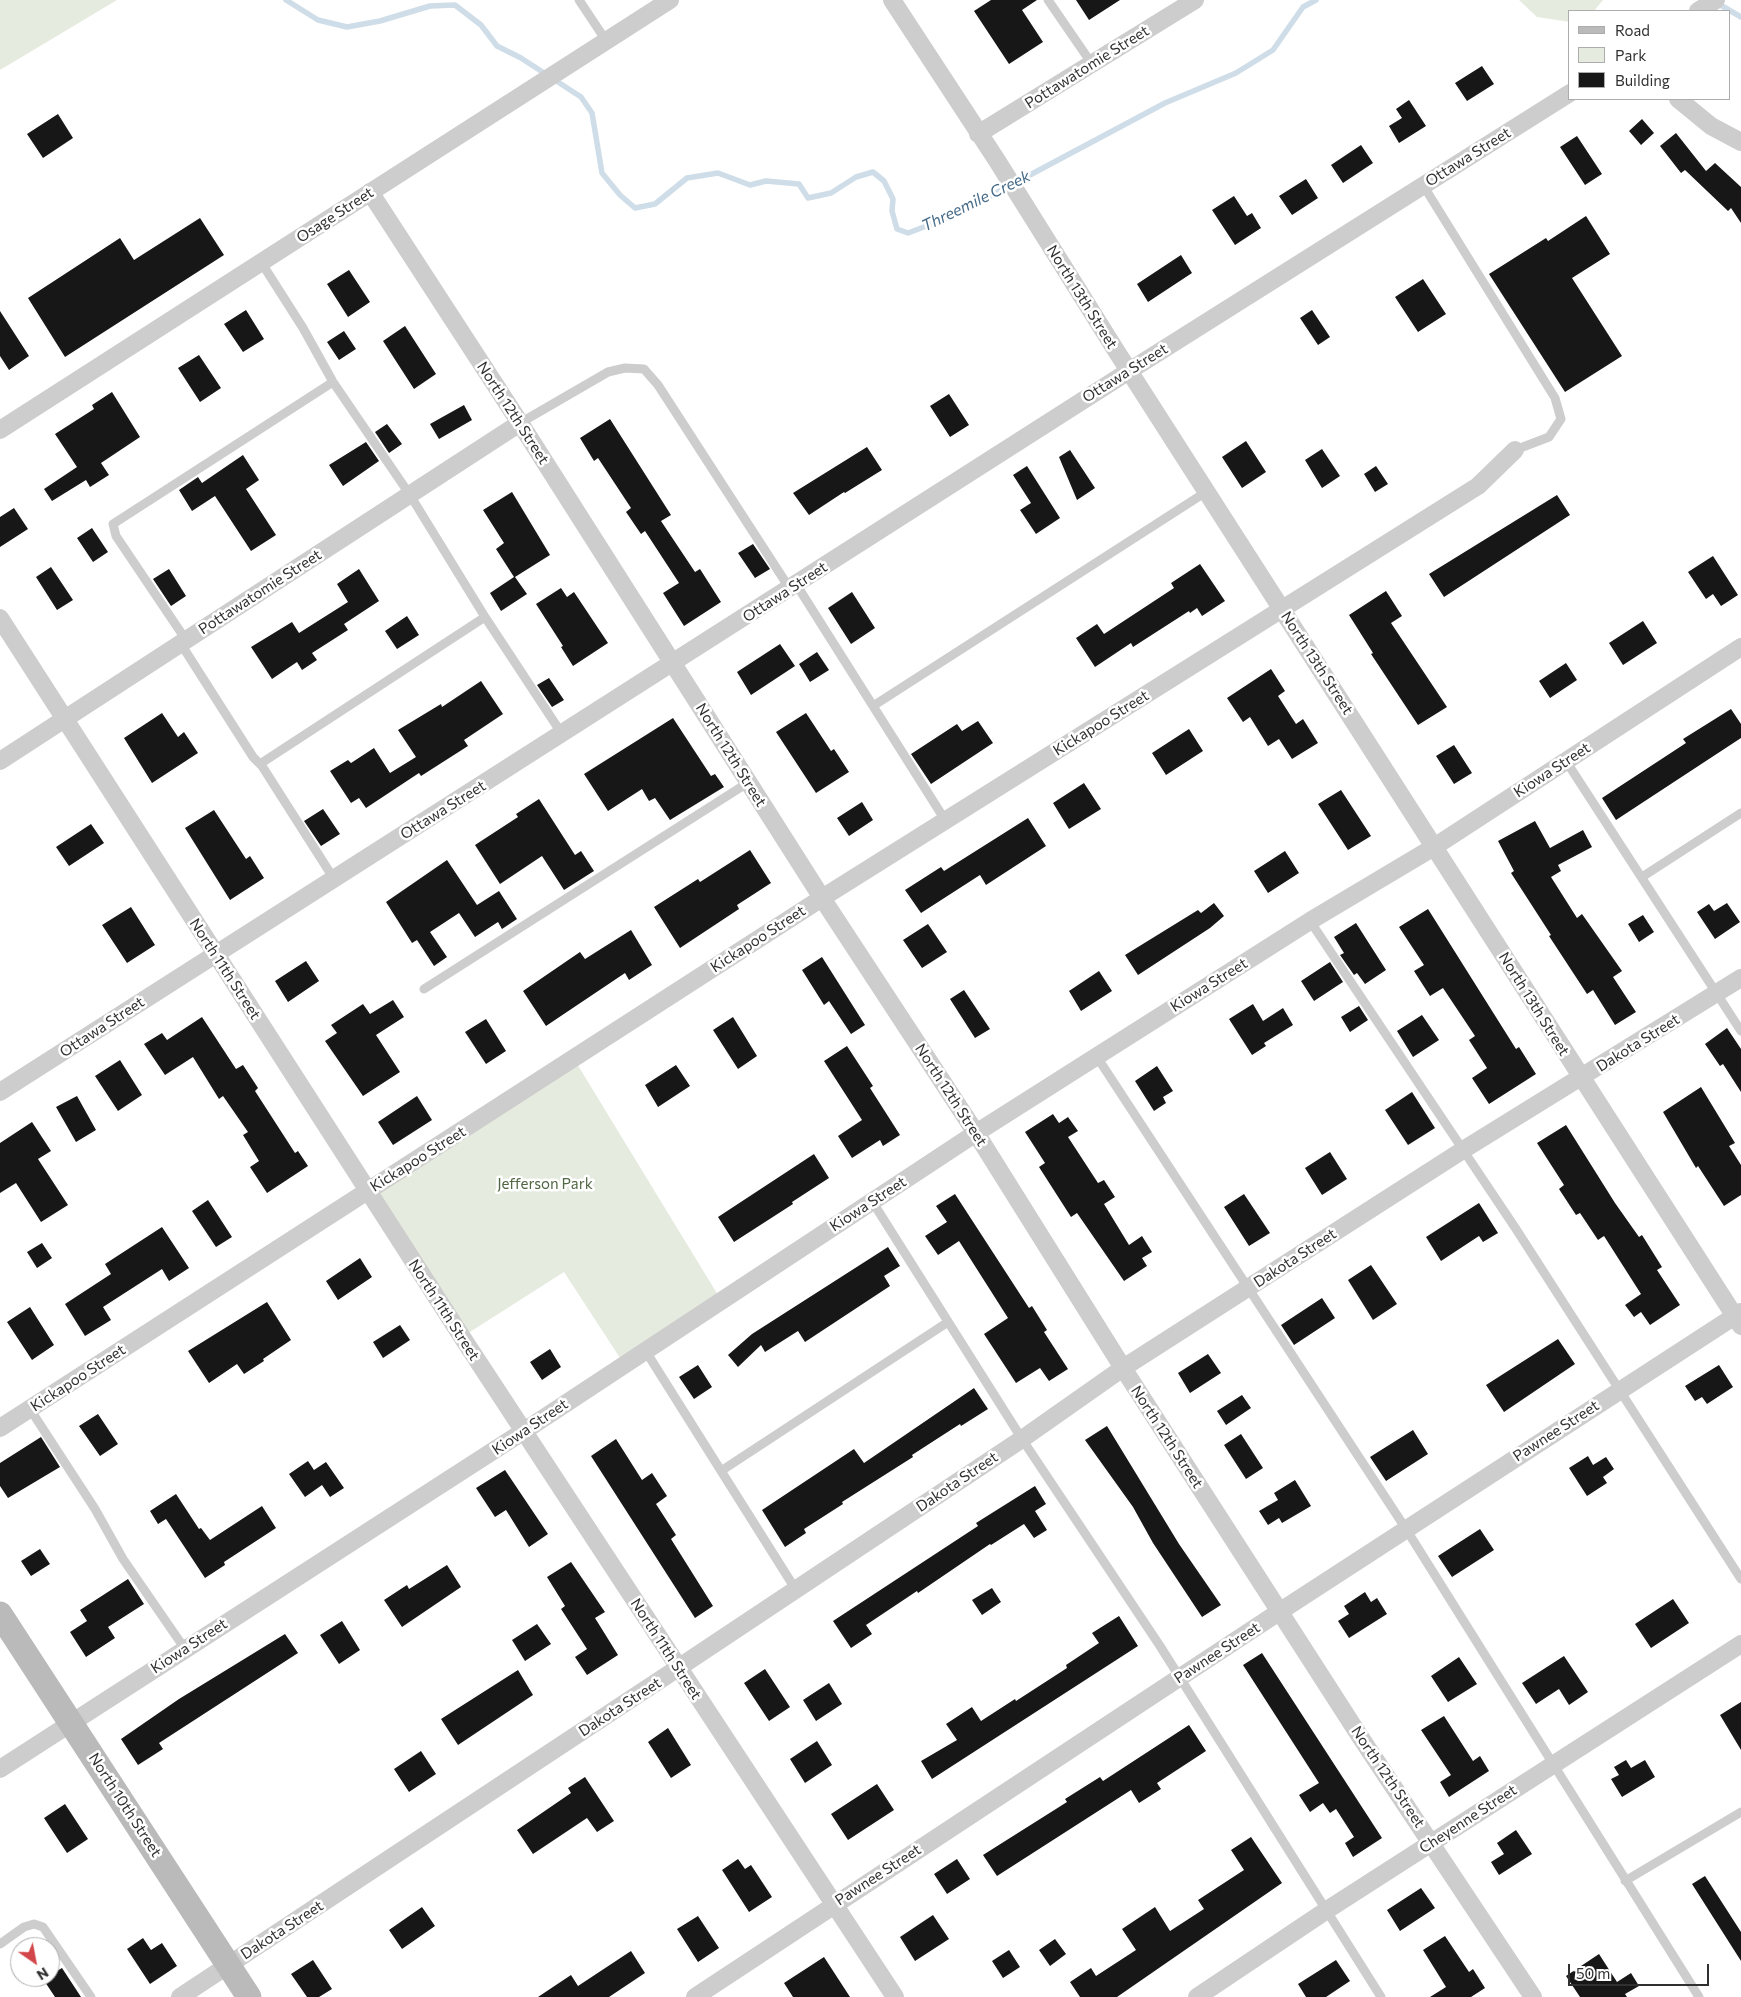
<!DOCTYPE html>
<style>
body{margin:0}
#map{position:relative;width:1741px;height:1997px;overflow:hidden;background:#fff;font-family:Commissioner,sans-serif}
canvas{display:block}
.legend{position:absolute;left:1568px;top:10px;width:162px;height:90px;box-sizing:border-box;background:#fff;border:1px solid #acacac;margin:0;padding:6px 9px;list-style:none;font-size:15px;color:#303030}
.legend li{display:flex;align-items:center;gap:10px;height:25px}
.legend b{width:25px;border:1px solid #acacac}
.north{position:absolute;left:10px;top:1937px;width:50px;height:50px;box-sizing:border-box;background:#fff;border:1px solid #acacac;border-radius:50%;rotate:147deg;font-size:14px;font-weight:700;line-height:20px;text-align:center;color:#303030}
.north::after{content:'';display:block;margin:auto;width:18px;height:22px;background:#d24649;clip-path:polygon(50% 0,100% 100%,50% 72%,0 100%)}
.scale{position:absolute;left:1568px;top:1964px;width:141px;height:22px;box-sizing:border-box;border:2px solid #303030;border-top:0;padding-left:6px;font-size:15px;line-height:18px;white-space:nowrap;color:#303030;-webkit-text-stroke:4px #fff;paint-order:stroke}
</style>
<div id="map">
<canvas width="1741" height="1997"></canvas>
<ul class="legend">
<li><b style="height:6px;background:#bababa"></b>Road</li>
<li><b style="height:14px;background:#e5ebdf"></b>Park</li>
<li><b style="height:14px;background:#171717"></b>Building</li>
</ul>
<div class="north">N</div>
<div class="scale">50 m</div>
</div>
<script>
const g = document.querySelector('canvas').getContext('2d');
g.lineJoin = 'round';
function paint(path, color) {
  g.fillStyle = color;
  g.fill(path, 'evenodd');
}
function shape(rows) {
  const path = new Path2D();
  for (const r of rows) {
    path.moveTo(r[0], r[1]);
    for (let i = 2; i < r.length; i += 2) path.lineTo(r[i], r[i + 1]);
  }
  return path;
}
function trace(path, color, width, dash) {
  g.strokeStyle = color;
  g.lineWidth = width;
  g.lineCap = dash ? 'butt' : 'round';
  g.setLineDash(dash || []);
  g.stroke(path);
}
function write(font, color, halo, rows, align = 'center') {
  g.font = font + ' Commissioner,sans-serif';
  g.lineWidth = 5;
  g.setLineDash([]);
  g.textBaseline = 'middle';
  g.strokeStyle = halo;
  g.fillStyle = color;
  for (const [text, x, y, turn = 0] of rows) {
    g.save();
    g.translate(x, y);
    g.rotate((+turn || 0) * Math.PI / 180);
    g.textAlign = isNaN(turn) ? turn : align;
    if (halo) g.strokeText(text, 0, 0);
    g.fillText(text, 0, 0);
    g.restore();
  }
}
paint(shape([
 [0,0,117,0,0,70],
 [1519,0,1603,0,1594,11,1570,11,1570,22,1537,17],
 [574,1059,721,1300,624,1364,564,1272,462,1337,367,1191]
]), '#e5ebdf');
trace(shape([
 [286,0,318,20,347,27,380,21,430,6,455,5,481,25,497,46,521,58,581,97,592,113,602,173,620,195,635,208,655,204,687,178,718,173,750,185,766,181,799,184,808,198,831,193,856,177,873,172,884,181,893,199,892,211,897,229,908,233,953,216,1165,103,1236,73,1273,50,1303,7,1316,0],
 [1717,3,1741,17]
]), '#cedde8', 5.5);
paint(shape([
 [991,0,1037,0,1022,10,1043,42,1009,64,974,11],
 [1076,0,1120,0,1089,20],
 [1482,66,1494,84,1467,101,1455,83],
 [1409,100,1426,126,1399,143,1389,126,1402,118,1396,109],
 [58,114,73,138,43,158,27,134],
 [1642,119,1654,133,1641,145,1629,131],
 [1676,133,1706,171,1715,163,1741,187,1741,223,1731,208,1728,211,1685,170,1681,173,1660,146],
 [1577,136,1602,174,1585,185,1560,147],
 [1361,145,1373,163,1343,183,1331,165],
 [1306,179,1318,198,1292,215,1279,196],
 [1234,196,1247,216,1252,213,1261,228,1235,245,1212,210],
 [1586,216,1610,254,1572,278,1622,356,1565,392,1489,274,1546,238,1548,241],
 [200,218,224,255,65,357,28,298,120,238,134,260],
 [1181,255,1192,273,1148,302,1137,284],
 [349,270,370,302,348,317,327,284],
 [1423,279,1446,314,1418,332,1395,297],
 [246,310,264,339,243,352,224,324],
 [1312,310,1330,337,1318,345,1300,318],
 [0,311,29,356,9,370,0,356],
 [405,326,436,374,414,389,383,341],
 [344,331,356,349,339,360,327,342],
 [199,355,221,388,200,402,178,368],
 [112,392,140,437,101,463,109,475,90,487,86,480,52,501,44,489,77,467,55,434,94,409,92,405],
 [949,394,969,425,950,437,930,406],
 [464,405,472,420,439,439,430,424],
 [610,419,671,515,661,521,695,572,700,569,721,602,684,626,663,593,679,583,645,531,641,534,626,512,631,508,598,458,594,461,580,438],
 [387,424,402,444,389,453,375,432],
 [1246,441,1266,472,1242,488,1222,457],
 [366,442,379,461,343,486,329,465],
 [867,447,882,470,845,493,844,492,809,515,793,493],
 [1322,449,1340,476,1322,488,1305,460],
 [1070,450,1095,488,1077,500,1059,457],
 [243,455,259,480,246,489,276,535,251,551,215,496,192,511,179,490,198,477,202,483],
 [1027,466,1060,518,1036,534,1020,510,1031,503,1013,475],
 [1376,466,1388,484,1375,492,1364,474],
 [512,492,550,555,515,577,527,594,501,611,490,593,514,577,496,549,504,543,483,510],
 [1557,495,1570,515,1444,597,1429,574],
 [14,508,28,529,0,547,0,517],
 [92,528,108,552,93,562,77,538],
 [753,544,770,569,755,578,738,553],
 [1713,556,1738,595,1721,606,1713,594,1706,599,1688,572],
 [1200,564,1225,601,1202,616,1197,608,1190,613,1189,611,1133,647,1131,643,1095,667,1076,638,1097,624,1104,634,1174,588,1171,583],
 [51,567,73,600,57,610,36,577],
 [169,569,186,596,171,606,153,579],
 [359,569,379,601,344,624,348,630,312,653,317,660,302,670,297,662,272,679,251,647,292,622,299,633,348,602,337,584],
 [561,588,567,597,574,592,608,643,573,666,561,647,563,646,536,604],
 [1386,591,1402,616,1391,623,1447,707,1418,725,1371,654,1373,653,1349,615],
 [852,592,875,628,851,644,828,608],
 [407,616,419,635,397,649,385,631],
 [1643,621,1657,643,1623,665,1609,643],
 [780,644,795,666,751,695,737,672],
 [817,652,829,670,810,682,799,664],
 [1566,663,1577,680,1550,698,1539,681],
 [1271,669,1285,691,1278,696,1296,724,1303,719,1318,743,1292,759,1279,739,1268,746,1250,717,1243,722,1227,698],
 [549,678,564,700,552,707,537,685],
 [481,681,503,714,464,740,468,746,421,776,419,773,366,808,359,798,351,803,330,771,348,760,351,763,374,748,390,773,416,757,398,730,441,704,442,707],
 [1731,709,1741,724,1741,738,1616,820,1602,798,1686,743,1683,739],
 [162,713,178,737,184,732,198,753,152,783,124,738],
 [806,713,831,751,834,749,849,772,816,793,776,732],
 [673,718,711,776,715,774,724,787,670,820,655,798,649,801,642,789,608,811,584,774],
 [978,721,993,743,931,784,911,754,957,724,962,731],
 [1189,729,1203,751,1166,775,1152,753],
 [1454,745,1472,773,1454,784,1436,756],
 [1084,783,1101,809,1069,829,1053,803],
 [1341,790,1371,836,1348,850,1318,804],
 [539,799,575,855,581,851,594,871,564,890,542,856,500,884,475,845,518,817,516,814],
 [862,802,873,820,849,836,837,818],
 [323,809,340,834,321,846,304,821],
 [214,810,246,859,250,856,264,878,230,900,185,828],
 [1028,818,1046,846,986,885,980,875,921,913,905,890,941,867,944,871],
 [1535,821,1550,848,1583,830,1592,847,1558,865,1561,871,1551,877,1577,918,1582,914,1622,971,1613,977,1636,1012,1615,1025,1593,990,1587,994,1549,936,1551,935,1511,873,1514,871,1498,841],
 [91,824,104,843,69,866,56,847],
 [750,850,771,883,737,905,739,909,680,948,654,907,698,879,700,882],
 [1285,851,1299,873,1268,893,1254,871],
 [447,860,477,905,499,891,517,919,502,929,498,922,475,937,459,913,430,932,447,957,434,966,417,940,412,943,386,902],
 [1214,903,1224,916,1210,928,1138,975,1125,955,1198,910,1201,913],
 [1727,903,1740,922,1715,939,1697,912,1709,904,1714,911],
 [131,907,155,945,127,963,102,925],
 [1428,909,1516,1049,1519,1047,1536,1074,1489,1104,1472,1078,1487,1068,1469,1040,1475,1036,1443,988,1430,996,1414,971,1424,965,1399,927],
 [1643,915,1654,932,1639,942,1628,924],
 [1356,923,1386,970,1365,984,1357,973,1354,975,1340,955,1344,953,1334,937],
 [928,924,947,952,922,968,903,940],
 [631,930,652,965,629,980,625,973,546,1026,523,991,580,952,585,959],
 [822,957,865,1025,851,1034,829,1001,824,1005,802,970],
 [306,961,319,981,288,1002,275,981],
 [1330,962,1343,982,1314,1001,1301,981],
 [1099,971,1112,991,1081,1011,1069,991],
 [964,990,990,1029,975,1038,950,999],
 [393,1000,404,1017,376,1035,400,1072,363,1096,325,1041,337,1033,331,1025,363,1004,370,1014],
 [1253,1004,1263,1021,1283,1008,1293,1025,1264,1043,1266,1046,1252,1055,1229,1019],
 [1359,1006,1368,1020,1350,1032,1341,1017],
 [1422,1015,1439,1040,1413,1057,1397,1031],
 [202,1017,236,1069,243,1065,258,1088,255,1091,295,1153,298,1151,308,1166,267,1193,250,1167,259,1161,243,1135,248,1132,223,1096,219,1099,193,1057,165,1075,144,1044,162,1033,167,1040],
 [733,1017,757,1056,738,1069,713,1030],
 [486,1019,506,1051,486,1064,465,1032],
 [1727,1028,1741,1049,1741,1092,1723,1064,1720,1066,1705,1044],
 [847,1046,873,1086,870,1088,900,1135,883,1146,880,1140,852,1158,838,1136,862,1120,824,1061],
 [120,1060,142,1095,118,1111,95,1076],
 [676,1065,690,1086,658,1107,645,1085],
 [1157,1066,1173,1091,1163,1097,1166,1103,1154,1111,1135,1081],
 [1701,1087,1735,1143,1729,1146,1741,1165,1741,1195,1724,1206,1698,1166,1696,1168,1663,1112],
 [1412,1092,1435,1128,1408,1145,1385,1110],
 [77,1096,96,1130,76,1142,56,1107],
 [417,1096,432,1120,393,1145,378,1122],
 [1053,1114,1059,1123,1068,1117,1078,1131,1068,1137,1098,1183,1104,1180,1115,1197,1104,1204,1129,1245,1142,1236,1152,1252,1142,1258,1147,1266,1124,1281,1077,1213,1071,1217,1039,1167,1045,1163,1025,1132],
 [32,1122,51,1151,38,1159,68,1205,41,1222,16,1183,0,1193,0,1143],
 [1566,1125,1615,1203,1639,1237,1642,1235,1662,1267,1657,1270,1680,1305,1650,1325,1641,1312,1634,1317,1625,1305,1641,1294,1604,1236,1598,1240,1580,1213,1576,1215,1559,1189,1564,1185,1537,1143],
 [1330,1152,1347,1179,1322,1195,1305,1168],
 [814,1154,829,1178,792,1202,793,1204,734,1242,718,1217],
 [955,1194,1029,1308,1032,1306,1047,1330,1044,1332,1068,1369,1049,1381,1040,1368,1016,1383,984,1334,1008,1318,959,1241,938,1255,925,1236,947,1222,936,1206],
 [1244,1194,1270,1233,1249,1246,1224,1207],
 [208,1200,232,1237,216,1247,192,1211],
 [1479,1203,1498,1233,1483,1242,1479,1236,1441,1261,1426,1237],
 [162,1227,189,1268,169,1281,162,1269,103,1307,111,1320,85,1336,65,1304,111,1274,105,1264],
 [42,1243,52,1258,37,1268,27,1252],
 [888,1247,900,1266,884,1276,890,1286,805,1342,798,1331,765,1352,761,1345,738,1367,728,1355,752,1334],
 [360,1258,372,1277,338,1300,326,1281],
 [1371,1265,1397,1304,1373,1320,1348,1280],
 [1322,1298,1335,1318,1294,1345,1281,1325],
 [267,1302,291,1340,263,1359,264,1361,244,1374,237,1364,209,1383,188,1351],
 [30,1307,54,1345,32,1360,7,1322],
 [400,1325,410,1340,383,1358,373,1342],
 [1558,1339,1575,1364,1504,1412,1486,1385],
 [550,1349,561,1367,542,1380,530,1362],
 [1208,1354,1221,1373,1190,1393,1178,1373],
 [698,1365,712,1387,694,1399,679,1377],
 [1719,1365,1733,1387,1707,1404,1702,1397,1695,1401,1685,1386],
 [974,1388,988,1409,961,1426,960,1424,912,1455,913,1457,842,1502,843,1504,804,1529,806,1533,785,1547,762,1510,854,1449,864,1463],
 [1242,1395,1251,1408,1226,1425,1217,1411],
 [98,1414,118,1444,100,1456,79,1426],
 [1107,1426,1179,1544,1221,1605,1202,1617,1153,1543,1133,1507,1085,1440],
 [1413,1430,1428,1454,1386,1481,1370,1457],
 [1241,1434,1263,1468,1246,1479,1224,1445],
 [41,1437,60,1467,8,1498,0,1486,0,1463],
 [616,1439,642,1480,652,1473,667,1496,656,1504,676,1535,671,1539,713,1606,695,1618,591,1456],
 [1588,1456,1593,1465,1606,1457,1614,1469,1603,1477,1607,1483,1587,1496,1569,1468],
 [308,1461,314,1470,326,1462,344,1488,330,1497,322,1485,305,1497,289,1474],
 [505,1470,548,1534,529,1547,506,1510,495,1517,476,1488],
 [1295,1480,1311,1506,1282,1523,1279,1518,1268,1525,1259,1511,1278,1500,1274,1493],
 [1035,1486,1046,1504,1035,1511,1047,1530,1034,1538,1024,1524,991,1545,990,1544,918,1593,917,1591,866,1625,872,1634,851,1648,833,1621,978,1526,976,1523],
 [176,1494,199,1529,201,1528,210,1540,262,1506,276,1528,224,1562,225,1565,205,1578,166,1519,158,1524,150,1511],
 [1480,1529,1494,1550,1452,1577,1438,1556],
 [40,1549,50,1564,31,1576,21,1561],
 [571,1562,605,1612,595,1618,618,1655,587,1675,575,1657,587,1649,561,1609,565,1606,547,1577],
 [447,1565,461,1587,402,1627,384,1600,407,1585,409,1589],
 [128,1579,144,1604,108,1627,115,1638,86,1657,70,1632,87,1621,80,1610],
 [992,1588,1001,1602,982,1615,972,1600],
 [1365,1592,1371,1602,1377,1598,1387,1614,1349,1638,1338,1621,1349,1614,1344,1606],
 [1673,1599,1689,1623,1651,1648,1635,1624],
 [1119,1616,1138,1646,932,1779,921,1761,957,1740,946,1724,972,1707,981,1721,1015,1699,1016,1701,1067,1668,1066,1665,1099,1643,1092,1633],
 [342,1621,360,1650,339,1664,320,1635],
 [537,1624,551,1644,525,1661,512,1640],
 [285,1634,298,1653,159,1743,163,1749,138,1765,121,1739,179,1699],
 [1262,1653,1382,1838,1353,1857,1345,1843,1354,1837,1336,1809,1330,1813,1323,1803,1310,1812,1299,1795,1319,1783,1243,1665],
 [1564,1656,1588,1692,1569,1705,1559,1689,1536,1704,1522,1683],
 [1459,1657,1477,1684,1448,1702,1431,1676],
 [765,1669,790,1707,769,1721,744,1683],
 [518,1670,533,1695,458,1745,441,1719],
 [829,1683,842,1704,816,1721,803,1700],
 [1741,1702,1741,1750,1720,1715],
 [1444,1716,1473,1761,1480,1756,1489,1771,1449,1797,1440,1782,1451,1775,1421,1730],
 [1189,1725,1206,1751,1157,1783,1161,1789,1139,1803,1131,1790,997,1876,983,1855,1067,1802,1065,1799,1100,1777,1103,1781],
 [668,1728,691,1765,671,1778,648,1742],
 [817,1741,832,1765,805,1783,790,1759],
 [421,1751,436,1774,409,1792,394,1769],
 [1626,1760,1631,1768,1645,1760,1655,1777,1622,1797,1611,1779,1619,1775,1614,1767],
 [585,1777,614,1821,597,1832,587,1818,533,1854,517,1830,571,1793,568,1788],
 [877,1784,894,1810,848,1840,831,1814],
 [65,1804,88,1839,67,1853,44,1818],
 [1516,1830,1532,1854,1499,1875,1491,1862,1504,1854,1497,1843],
 [1251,1837,1282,1883,1117,1997,1080,1997,1070,1982,1091,1968,1096,1976,1136,1950,1122,1929,1155,1907,1170,1931,1204,1909,1198,1900,1244,1870,1231,1850],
 [738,1859,745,1869,751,1865,772,1897,749,1912,722,1870],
 [957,1859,970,1879,947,1894,934,1874],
 [1705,1876,1741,1932,1741,1961,1692,1884],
 [1421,1888,1435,1908,1400,1931,1387,1910],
 [422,1907,435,1926,402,1949,389,1930],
 [933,1915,949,1939,915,1961,900,1937],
 [698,1916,719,1948,698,1962,677,1929],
 [1445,1936,1469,1972,1473,1969,1485,1988,1471,1997,1430,1997,1446,1987,1423,1950],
 [143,1938,151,1950,162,1943,177,1966,150,1984,127,1949],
 [1055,1939,1066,1954,1050,1966,1039,1950],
 [1009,1950,1020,1967,1003,1978,992,1961],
 [631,1951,645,1973,609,1997,538,1997,571,1975,578,1986],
 [1599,1954,1617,1982,1631,1973,1639,1986,1625,1994,1627,1997,1580,1997,1566,1976],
 [824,1957,850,1997,793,1997,784,1983],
 [313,1960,332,1989,319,1997,307,1997,291,1974],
 [1336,1960,1350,1981,1326,1997,1306,1997,1298,1984],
 [62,1968,81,1997,55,1997,43,1979]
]), '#171717');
trace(shape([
 [579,0,607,42],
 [1048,0,1092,64],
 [1423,185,1555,398,1561,419,1549,437,1515,450],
 [261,262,303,328,333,382,410,495,485,617,562,734],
 [520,423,608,372,625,368,644,369,658,385,790,589],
 [796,584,945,820],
 [186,640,116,536,113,524,333,382],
 [181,644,253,757,262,766],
 [873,706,1206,492],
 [1566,761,1741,1031],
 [1642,877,1741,813],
 [334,879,262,766,263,762,485,617],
 [1310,921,1516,1229,1741,1579],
 [424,989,749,782],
 [1097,1057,1406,1529,1699,1997],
 [872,1201,1022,1439,1160,1646,1381,1997],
 [645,1350,796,1590],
 [30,1409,95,1509,123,1559,185,1649],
 [721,1471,948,1322],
 [1625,1881,1741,1812],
 [0,1944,24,1927,34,1924,43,1927,91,1997]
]), '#cdcdcd', 9);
trace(shape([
 [892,0,996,159,1115,349,1741,1326],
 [1698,11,1716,0],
 [1678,99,1711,126,1741,142],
 [978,134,1195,0],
 [370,192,520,423,822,898,976,1133,1123,1368,1359,1735,1533,1997],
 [0,430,670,0],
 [0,618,462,1337,895,1997],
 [0,761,520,423],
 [0,1092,1129,371,1570,93],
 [0,1428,822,898,1478,486,1515,450],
 [0,1769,524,1431,976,1133,1310,921,1434,847,1741,647],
 [180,1997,678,1668,1022,1439,1123,1368,1463,1150,1741,978],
 [695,1997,1279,1612,1741,1312],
 [1197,1997,1327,1910,1741,1644]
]), '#cdcdcd', 18);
trace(shape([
 [0,1614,249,1997]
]), '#bababa', 25);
write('15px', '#303030', '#fff', [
 ["Pottawatomie Street",1087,67,-32],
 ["Ottawa Street",1468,157,-32],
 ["Osage Street",335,215,-33],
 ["North 13th Street",1082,297,58],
 ["Ottawa Street",1125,373,-32],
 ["North 12th Street",513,413,57],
 ["Pottawatomie Street",260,592,-33],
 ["Ottawa Street",785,592,-33],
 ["North 13th Street",1317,663,57],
 ["Kickapoo Street",1101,723,-32],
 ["North 12th Street",731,755,58],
 ["Kiowa Street",1552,770,-33],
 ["Ottawa Street",443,810,-32],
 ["Kickapoo Street",758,939,-33],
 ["North 11th Street",225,969,57],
 ["Kiowa Street",1209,985,-32],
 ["North 13th Street",1534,1004,58],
 ["Ottawa Street",102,1027,-33],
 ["Dakota Street",1638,1043,-32],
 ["North 12th Street",951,1095,57],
 ["Kickapoo Street",418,1159,-32],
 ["Kiowa Street",868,1204,-33],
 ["Dakota Street",1295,1258,-33],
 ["North 11th Street",444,1310,57],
 ["Kickapoo Street",78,1378,-33],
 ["Kiowa Street",530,1427,-34],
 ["Pawnee Street",1556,1431,-33],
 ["North 12th Street",1167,1437,57],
 ["Dakota Street",957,1482,-34],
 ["Kiowa Street",189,1646,-33],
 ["North 11th Street",666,1649,57],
 ["Pawnee Street",1217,1653,-33],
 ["Dakota Street",620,1707,-33],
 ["North 12th Street",1388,1777,56],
 ["North 10th Street",125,1805,57],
 ["Cheyenne Street",1468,1819,-33],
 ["Pawnee Street",878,1875,-33],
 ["Dakota Street",282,1930,-33]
]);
write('15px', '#516642', '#fff', [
 ["Jefferson Park",545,1184]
]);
write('italic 16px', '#466b89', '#fff', [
 ["Threemile Creek",976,201,-26]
]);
</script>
